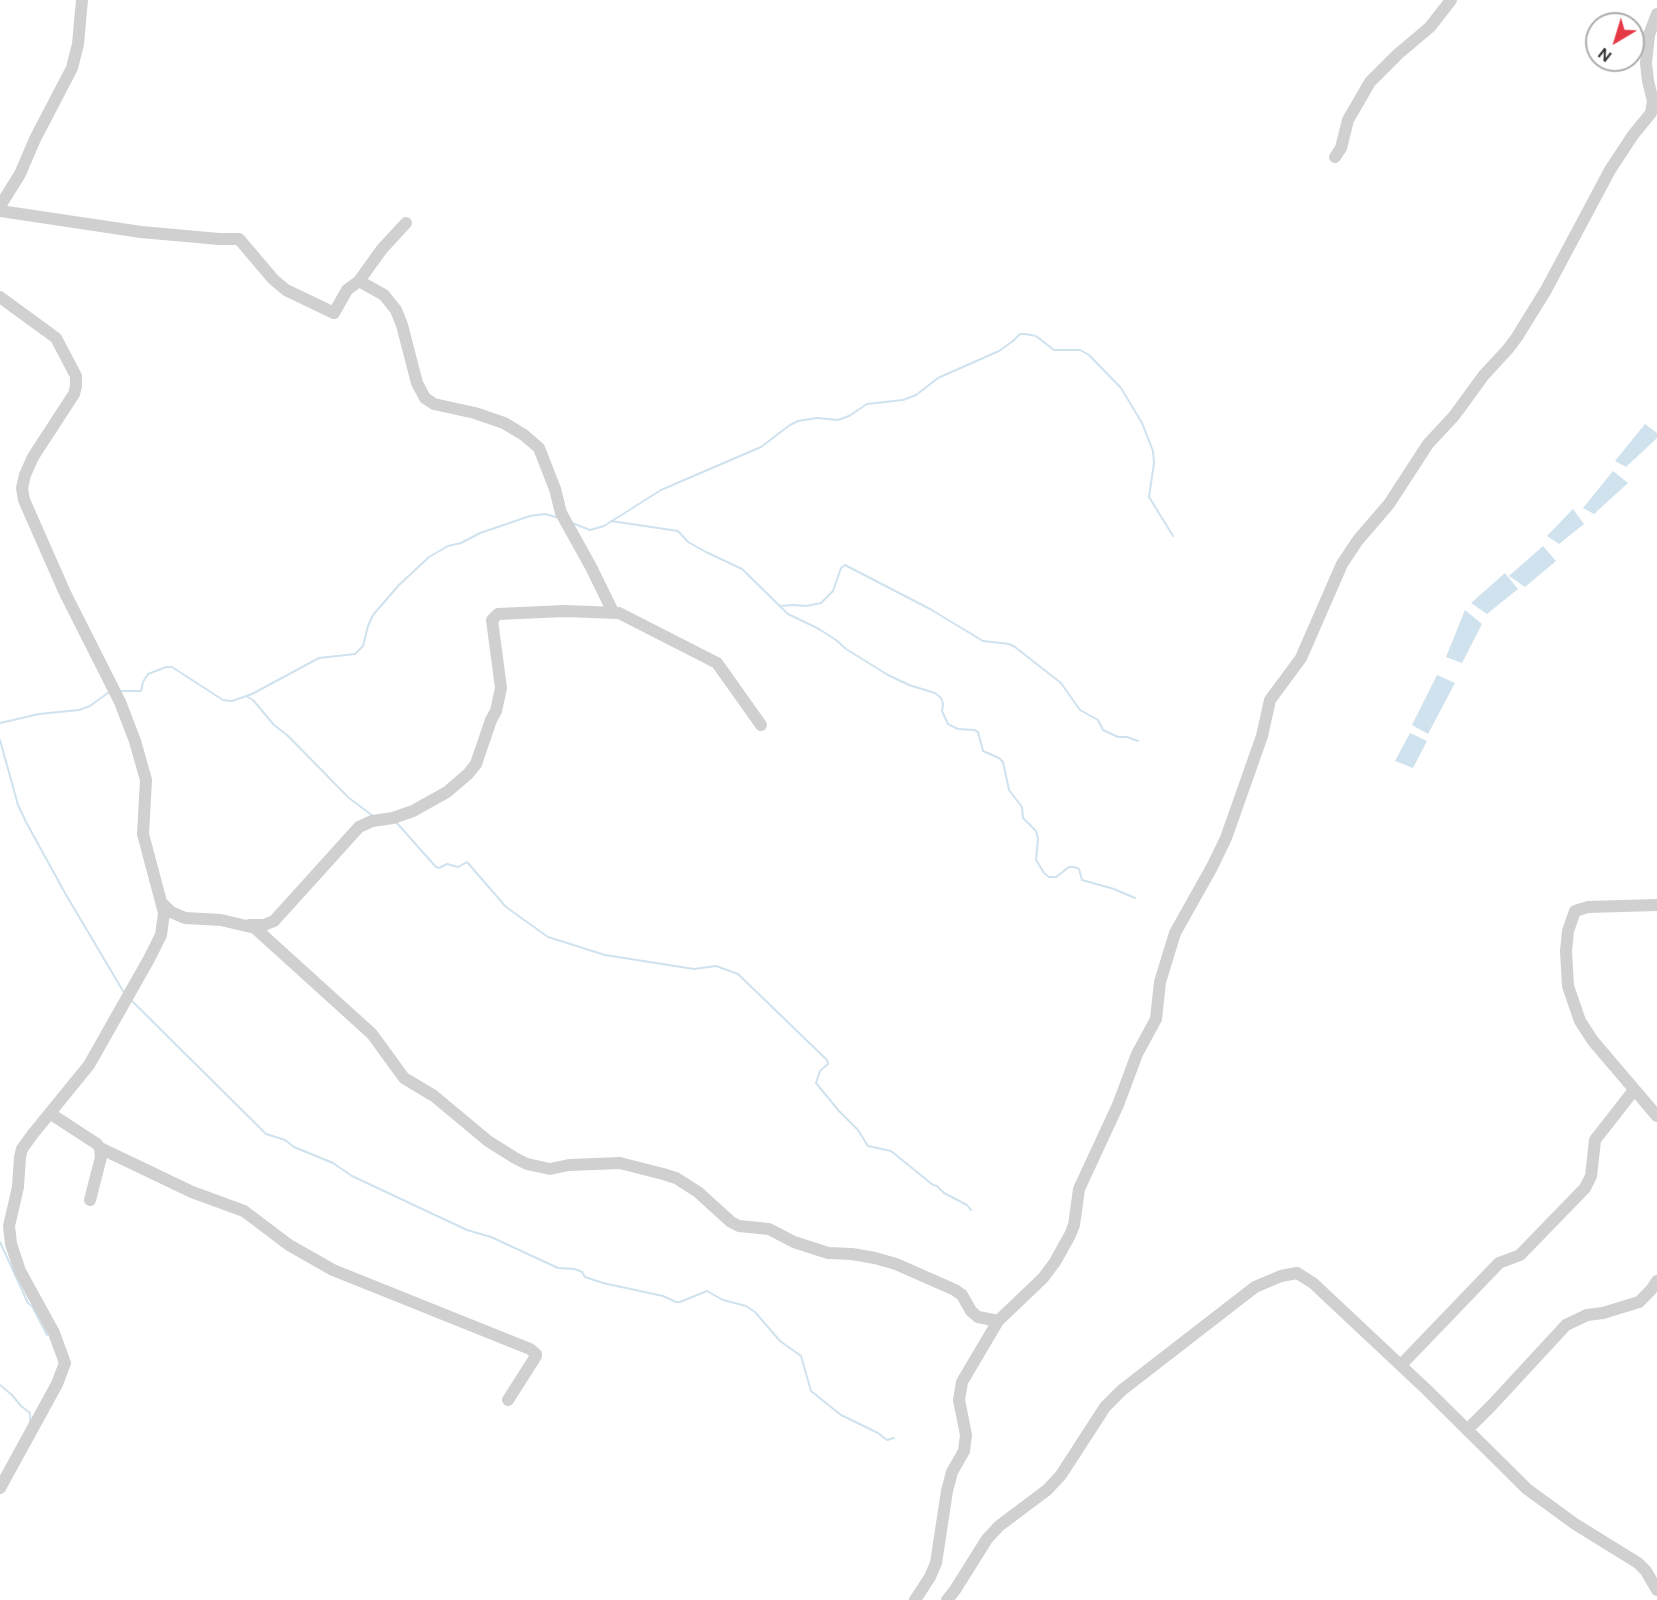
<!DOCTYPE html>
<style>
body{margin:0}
#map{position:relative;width:1657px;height:1600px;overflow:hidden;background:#fff;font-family:"DM Sans",sans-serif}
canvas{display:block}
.north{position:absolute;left:1585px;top:12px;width:60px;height:60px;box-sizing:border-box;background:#fff;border:2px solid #adadad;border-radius:50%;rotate:218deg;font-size:16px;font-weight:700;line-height:24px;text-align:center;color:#333}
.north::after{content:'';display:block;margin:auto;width:21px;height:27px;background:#e63946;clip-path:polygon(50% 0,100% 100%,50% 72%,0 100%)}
</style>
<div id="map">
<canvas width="1657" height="1600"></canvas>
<div class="north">N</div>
</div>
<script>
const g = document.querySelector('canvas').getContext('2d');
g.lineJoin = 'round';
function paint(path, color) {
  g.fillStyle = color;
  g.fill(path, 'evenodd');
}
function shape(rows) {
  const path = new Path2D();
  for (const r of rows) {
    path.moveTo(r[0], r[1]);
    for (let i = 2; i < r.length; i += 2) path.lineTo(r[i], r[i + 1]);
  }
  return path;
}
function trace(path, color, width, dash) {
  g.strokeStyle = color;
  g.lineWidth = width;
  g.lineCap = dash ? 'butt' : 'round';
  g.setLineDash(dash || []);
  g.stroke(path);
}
paint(shape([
 [1645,424,1657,433,1657,438,1626,467,1615,461],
 [1613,471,1628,483,1594,514,1583,508],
 [1573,509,1584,524,1559,544,1547,536],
 [1543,546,1556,561,1525,587,1509,576],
 [1505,573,1518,589,1487,614,1471,603],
 [1465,610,1482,624,1462,663,1446,657],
 [1437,675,1455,683,1428,734,1412,725],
 [1410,733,1427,741,1413,768,1395,761]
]), '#cfe2ee');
trace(shape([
 [611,521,678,531,688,542,706,552,742,569,788,614,819,629,836,640,846,649,888,675,909,685,935,693,941,698,943,704,942,711,948,724,958,729,974,730,978,732,983,751,999,758,1003,762,1009,790,1022,807,1023,818,1036,831,1038,839,1036,860,1044,873,1049,877,1056,877,1069,867,1074,867,1079,869,1082,880,1114,889,1135,898],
 [572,523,590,530,604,526,661,490,761,447,790,425,798,421,817,418,838,420,849,416,867,404,903,400,916,395,938,378,999,351,1013,341,1020,334,1025,334,1036,336,1054,350,1080,350,1089,355,1121,388,1142,423,1153,451,1154,463,1149,497,1173,536],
 [779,606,793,605,806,606,821,603,833,591,841,568,845,565,930,609,983,641,1009,644,1015,647,1061,683,1080,710,1098,720,1103,730,1118,737,1127,737,1138,741],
 [120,691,141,691,143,682,148,674,166,667,172,667,223,700,232,701,252,694,319,658,355,654,363,646,368,626,373,615,399,585,429,557,448,546,461,543,480,533,530,516,545,514,559,518],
 [246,696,253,700,274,725,287,735,349,798,373,816],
 [0,723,39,714,79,710,90,706,109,692],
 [0,740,18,805,26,822,65,893,123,991],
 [396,822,436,867,439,868,447,864,458,867,467,862,506,907,548,937,605,955,694,969,716,966,738,974,827,1060,828,1064,820,1071,816,1083,839,1111,858,1130,868,1146,891,1151,933,1185,937,1186,944,1193,967,1205,971,1210],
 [130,999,266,1134,285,1140,294,1147,333,1163,352,1176,467,1230,491,1237,558,1268,575,1269,582,1272,585,1277,603,1283,663,1296,676,1302,680,1302,707,1291,723,1300,746,1306,755,1312,780,1341,801,1356,811,1391,841,1415,878,1433,887,1440,894,1438],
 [0,1242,28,1303,32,1306,47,1335],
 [0,1385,12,1395,21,1406,30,1413,30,1422]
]), '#cfe2ee', 2);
trace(shape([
 [1335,157,1341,148,1348,120,1370,82,1398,54,1430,27,1451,0],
 [0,206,20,174,35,139,72,68,78,44,82,0],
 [0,211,141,232,219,239,239,239,273,279,286,290,334,313,347,290,359,281,382,249,406,223],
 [359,281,384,295,396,310,402,325,417,383,425,398,434,404,475,413,504,423,524,435,539,448,555,489,561,513,591,567,613,612],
 [0,297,56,338,76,376,76,386,74,394,33,457,25,475,22,488,24,500,65,593,120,702,135,741,146,780,143,834,164,913,161,935,149,959,89,1065,32,1135,22,1149,20,1157,18,1187,9,1226,11,1244,20,1271,54,1333,65,1363,57,1384,0,1488],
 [164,905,171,912,185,918,221,920,255,928,372,1034,404,1078,434,1096,488,1141,515,1158,527,1164,550,1169,569,1165,620,1163,663,1174,676,1178,698,1192,731,1222,739,1226,769,1229,794,1242,828,1253,852,1254,875,1258,896,1264,955,1290,962,1295,971,1311,978,1317,998,1321],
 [1657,905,1588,907,1575,911,1568,931,1566,951,1568,986,1580,1021,1593,1041,1657,1116],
 [249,925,264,925,274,921,359,827,372,821,393,818,413,811,447,792,468,774,476,764,491,720,496,711,501,688,492,620,498,614,564,611,619,613,717,663,761,725],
 [51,1114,97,1144,100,1148,101,1157,90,1200],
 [100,1148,192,1192,244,1211,289,1245,333,1270,530,1349,536,1354,536,1356,508,1400],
 [1401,1365,1499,1263,1520,1255,1585,1188,1591,1176,1595,1140,1634,1090],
 [1467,1430,1493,1404,1566,1325,1587,1315,1603,1313,1639,1302,1651,1290,1657,1281],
 [915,1600,930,1577,936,1563,947,1491,952,1472,964,1451,966,1435,959,1400,962,1382,998,1321,1043,1278,1055,1262,1070,1235,1074,1225,1079,1189,1118,1105,1137,1054,1156,1019,1160,982,1175,933,1212,867,1226,838,1262,736,1270,700,1301,658,1342,564,1358,540,1389,504,1428,444,1454,416,1484,375,1508,349,1517,337,1546,290,1610,170,1633,135,1651,113,1653,101,1648,81,1646,63,1649,35,1657,14],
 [947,1600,955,1590,987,1539,999,1526,1047,1490,1061,1475,1105,1407,1122,1390,1255,1287,1281,1276,1297,1273,1313,1283,1427,1390,1527,1489,1575,1524,1638,1563,1646,1571,1657,1590]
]), '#d0d0d0', 12);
</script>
